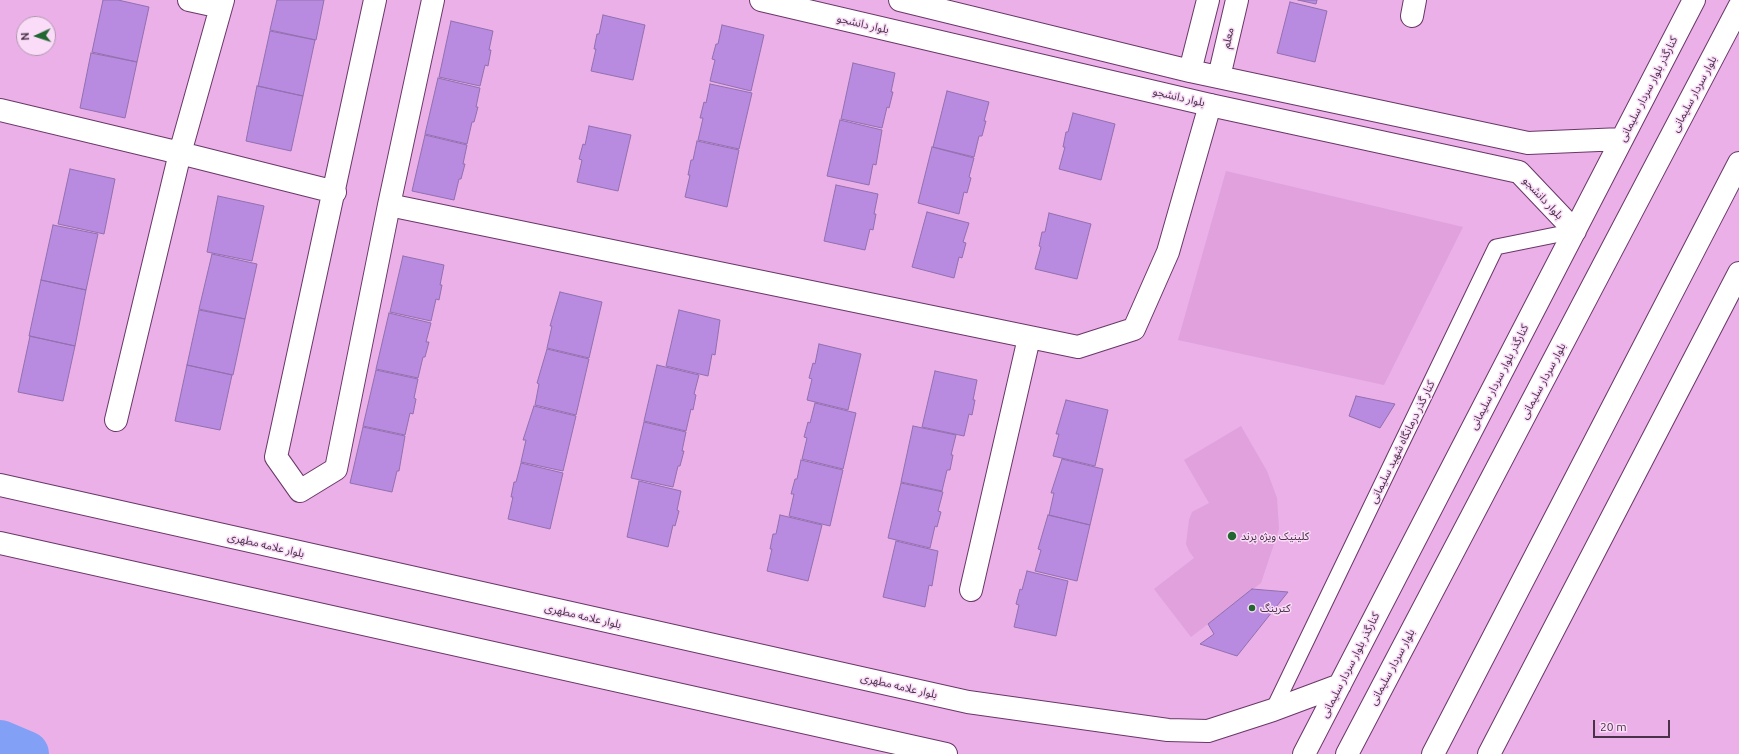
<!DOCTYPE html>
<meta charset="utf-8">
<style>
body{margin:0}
#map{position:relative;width:1739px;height:754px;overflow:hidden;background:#eab0e7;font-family:Ubuntu,sans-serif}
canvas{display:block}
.north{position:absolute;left:16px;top:16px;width:40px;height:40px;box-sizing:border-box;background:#fadcf8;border:1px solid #b398b2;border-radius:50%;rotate:267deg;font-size:11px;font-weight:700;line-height:16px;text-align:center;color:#493148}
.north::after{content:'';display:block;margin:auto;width:14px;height:18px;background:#226732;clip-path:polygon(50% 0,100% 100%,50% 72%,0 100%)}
.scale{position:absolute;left:1593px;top:720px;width:77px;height:18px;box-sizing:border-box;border:2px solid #493148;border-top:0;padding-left:5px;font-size:12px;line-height:14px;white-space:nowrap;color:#493148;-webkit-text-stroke:3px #fadcf8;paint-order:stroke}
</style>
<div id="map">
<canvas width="1739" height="754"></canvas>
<div class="north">N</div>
<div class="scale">20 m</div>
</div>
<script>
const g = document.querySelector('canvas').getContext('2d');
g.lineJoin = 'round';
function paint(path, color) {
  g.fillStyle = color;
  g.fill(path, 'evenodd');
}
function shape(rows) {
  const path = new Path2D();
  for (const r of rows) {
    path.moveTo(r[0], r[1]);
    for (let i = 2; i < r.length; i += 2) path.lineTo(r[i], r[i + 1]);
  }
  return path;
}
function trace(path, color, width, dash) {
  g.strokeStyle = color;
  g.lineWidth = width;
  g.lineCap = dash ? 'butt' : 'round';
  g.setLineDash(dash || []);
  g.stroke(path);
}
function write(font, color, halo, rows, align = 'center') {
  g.font = font + ' Ubuntu,"Noto Sans Arabic",sans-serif';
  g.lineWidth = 3;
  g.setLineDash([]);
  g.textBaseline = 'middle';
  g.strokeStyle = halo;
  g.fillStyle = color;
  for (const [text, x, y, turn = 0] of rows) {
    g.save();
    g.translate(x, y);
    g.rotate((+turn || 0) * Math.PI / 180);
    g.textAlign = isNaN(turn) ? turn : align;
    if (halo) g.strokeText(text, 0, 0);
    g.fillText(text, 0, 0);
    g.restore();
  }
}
paint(shape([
 [1226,171,1463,227,1384,385,1178,340],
 [1241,426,1267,471,1277,498,1279,529,1261,583,1191,637,1154,589,1194,558,1189,551,1186,544,1189,520,1192,512,1209,503,1184,460]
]), '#e0a1dd');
trace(shape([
 [0,743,26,754]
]), '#81a0f6', 46);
const building = shape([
 [103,0,118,0,149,7,137,62,92,52,103,0],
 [277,0,324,0,316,40,270,30,277,0],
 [1298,0,1317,0,1316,4,1298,0],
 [1290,2,1327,11,1315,62,1277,53,1290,2],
 [603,15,645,25,633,80,591,71,596,49,594,49,597,34,599,34,603,15],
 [451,21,493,31,489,50,491,50,488,66,485,65,480,86,439,77,451,21],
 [722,25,764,35,751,91,710,81,715,60,712,59,716,44,718,44,722,25],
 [270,31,315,40,303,96,258,86,270,31],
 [91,53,137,62,125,118,80,108,91,53],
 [853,63,895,73,891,92,893,92,889,108,887,107,882,128,841,119,853,63],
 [438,78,480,88,476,107,478,107,474,122,472,122,467,144,425,134,438,78],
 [710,84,752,93,739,149,698,140,703,118,700,118,704,102,706,103,710,84],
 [257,86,303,96,291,151,246,141,257,86],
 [947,91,989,102,984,121,986,121,982,136,979,136,974,157,933,147,947,91],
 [1073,113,1115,124,1101,180,1059,169,1065,147,1063,147,1066,132,1068,132,1073,113],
 [840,120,882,130,876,165,873,164,869,185,827,176,840,120],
 [589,126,631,135,618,191,577,182,582,160,579,159,583,144,585,145,589,126],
 [425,135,467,145,463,164,465,164,461,179,459,179,454,200,412,191,425,135],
 [697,141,739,150,727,207,685,197,690,175,688,175,691,160,693,160,697,141],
 [932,147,974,158,969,177,971,178,967,193,964,192,959,214,918,203,932,147],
 [70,169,115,179,104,234,58,224,70,169],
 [836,185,878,194,874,214,876,214,873,230,870,229,865,250,824,241,836,185],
 [218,196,264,206,252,261,207,252,218,196],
 [927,212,969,223,963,242,966,243,962,258,959,257,954,278,912,267,927,212],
 [1049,213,1091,224,1077,279,1035,269,1041,247,1039,246,1042,232,1045,232,1049,213],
 [53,225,98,234,86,290,41,280,53,225],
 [212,254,257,264,245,319,199,309,212,254],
 [403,256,444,265,440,285,442,285,439,300,436,299,431,321,390,312,403,256],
 [41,280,86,290,75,346,29,336,41,280],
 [560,292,602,302,589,358,547,348,552,326,550,326,560,292],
 [199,310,245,319,233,375,187,365,199,310],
 [679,310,720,320,715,355,712,354,708,376,666,366,679,310],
 [389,313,431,323,426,342,429,342,425,357,423,357,418,378,376,369,389,313],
 [30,336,75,346,63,401,18,392,30,336],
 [819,344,861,354,848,410,807,400,812,379,809,378,813,363,815,364,819,344],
 [547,349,589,359,576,415,535,405,539,384,537,383,547,349],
 [187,365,232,375,220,430,175,421,187,365],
 [657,365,699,375,694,394,696,395,693,410,691,409,686,431,644,421,657,365],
 [376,370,418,379,414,398,416,399,413,414,410,413,405,435,363,426,376,370],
 [935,371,977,380,973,400,975,400,972,415,969,414,964,436,922,427,935,371],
 [1356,396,1395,404,1380,428,1349,416,1356,396],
 [1066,400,1108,410,1095,466,1053,456,1059,434,1056,434,1066,400],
 [815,403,856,413,843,469,802,459,807,438,804,437,808,422,810,423,815,403],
 [534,406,576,416,563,471,521,462,526,440,523,440,534,406],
 [644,422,686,432,682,451,684,451,680,466,678,466,673,487,631,478,644,422],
 [913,426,956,435,951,455,953,455,950,470,947,470,942,491,901,482,913,426],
 [363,427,405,436,399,471,397,471,392,492,350,483,363,427],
 [1062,459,1103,469,1090,525,1049,515,1054,493,1051,493,1062,459],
 [801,460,843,470,830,526,789,516,794,494,791,494,795,479,797,479,801,460],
 [521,463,563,473,550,529,508,519,513,497,511,497,514,482,516,482,521,463],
 [639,481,681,491,677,510,679,511,675,526,673,525,668,547,627,537,639,481],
 [901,483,943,492,938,511,941,512,937,527,935,526,930,548,888,538,901,483],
 [780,515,822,525,808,581,767,571,772,549,770,549,773,534,776,534,780,515],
 [1048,515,1090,525,1077,581,1035,571,1041,550,1038,549,1048,515],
 [896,541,938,551,932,586,929,585,925,607,883,597,896,541],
 [1027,571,1068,581,1056,636,1014,627,1019,605,1016,604,1020,589,1022,590,1027,571],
 [1252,589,1288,592,1237,656,1200,644,1214,634,1208,624,1252,589]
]);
paint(building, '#b88ae0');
trace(building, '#9170af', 1);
const lane = shape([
 [1273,710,1496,247,1575,231]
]);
const street = shape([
 [189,0,221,7],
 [375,0,276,457,300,491,336,469,389,205,433,0],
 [1412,16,1415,0],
 [0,110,180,153,335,192],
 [389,205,1078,347,1134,329,1168,252,1210,105],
 [116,420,180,153,223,0],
 [971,590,1029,338]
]);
const secondary = shape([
 [761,0,1210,105,1519,172,1575,231],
 [900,0,1190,71,1528,143,1622,139],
 [1190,71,1208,0],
 [1219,77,1237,0],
 [0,485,968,702,1168,730,1208,731,1273,710,1340,685],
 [0,543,946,754],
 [1304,754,1694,0],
 [1347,754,1739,7],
 [1433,754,1739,163],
 [1489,754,1739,273]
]);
trace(lane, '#693768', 17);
trace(street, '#693768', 24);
trace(secondary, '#693768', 24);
trace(lane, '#fff', 15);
trace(street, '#fff', 22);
trace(secondary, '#fff', 22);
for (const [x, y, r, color] of [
 [1232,536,5,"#226732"],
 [1252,608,4,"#226732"]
]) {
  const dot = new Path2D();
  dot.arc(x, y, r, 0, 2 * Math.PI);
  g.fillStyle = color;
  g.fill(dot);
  trace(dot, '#fadcf8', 1.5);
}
write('11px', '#493148', '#fadcf8', [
 ["بلوار دانشجو",863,24,13],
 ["معلم",1228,38,-77],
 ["کنارگذر بلوار سردار سلیمانی",1648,89,-63],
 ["بلوار سردار سلیمانی",1694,94,-62],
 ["بلوار دانشجو",1179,97,13],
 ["بلوار دانشجو",1543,198,47],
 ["کنارگذر بلوار سردار سلیمانی",1499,377,-63],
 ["بلوار سردار سلیمانی",1543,381,-62],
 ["کنار گذر درمانگاه شهید سلیمانی",1402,442,-64],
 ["بلوار علامه مطهری",266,545,13],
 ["بلوار علامه مطهری",583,616,13],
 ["کنارگذر بلوار سردار سلیمانی",1350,665,-63],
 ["بلوار سردار سلیمانی",1392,667,-62],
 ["بلوار علامه مطهری",899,686,13]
]);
write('11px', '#493148', '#fadcf8', [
 ["کلینیک ویژه پرند",1241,536],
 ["کترینگ",1260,608]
], 'left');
</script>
